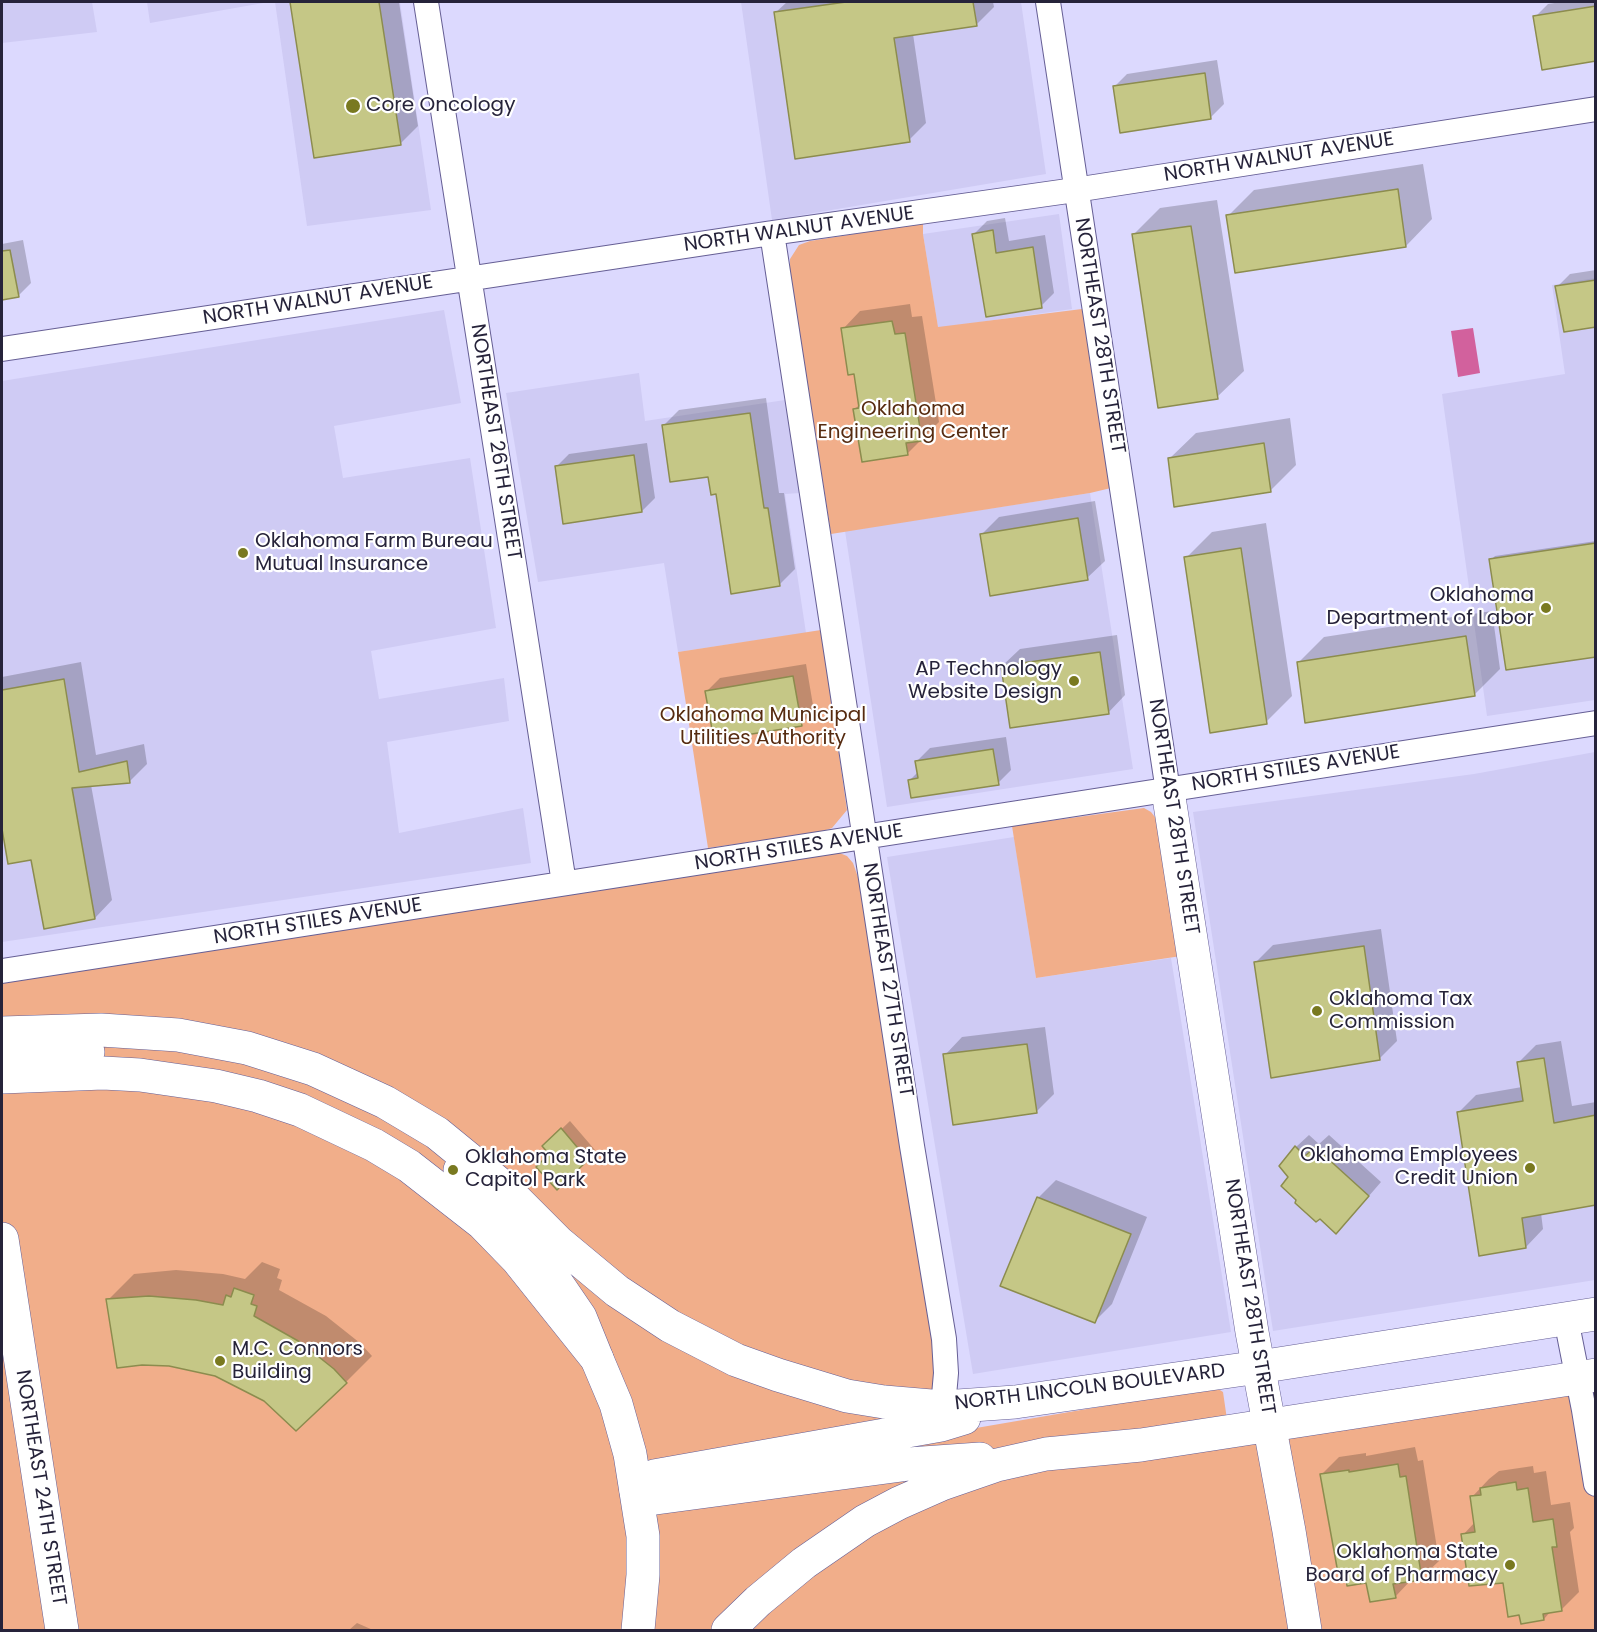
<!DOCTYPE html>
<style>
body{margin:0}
#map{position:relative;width:1597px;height:1632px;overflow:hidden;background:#dcd9fe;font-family:Poppins,sans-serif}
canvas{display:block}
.frame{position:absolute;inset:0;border:3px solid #26233a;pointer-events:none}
</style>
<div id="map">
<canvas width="1597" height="1632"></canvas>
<div class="frame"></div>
</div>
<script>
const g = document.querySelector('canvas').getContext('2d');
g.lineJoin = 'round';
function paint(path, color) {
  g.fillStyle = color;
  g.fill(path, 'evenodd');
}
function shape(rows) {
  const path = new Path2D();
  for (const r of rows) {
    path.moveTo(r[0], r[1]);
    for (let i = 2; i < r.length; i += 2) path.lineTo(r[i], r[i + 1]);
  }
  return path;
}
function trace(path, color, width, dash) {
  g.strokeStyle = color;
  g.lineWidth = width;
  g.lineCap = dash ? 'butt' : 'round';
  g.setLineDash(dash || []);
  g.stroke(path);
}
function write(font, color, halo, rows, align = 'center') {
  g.font = font + ' Poppins,sans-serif';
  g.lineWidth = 4.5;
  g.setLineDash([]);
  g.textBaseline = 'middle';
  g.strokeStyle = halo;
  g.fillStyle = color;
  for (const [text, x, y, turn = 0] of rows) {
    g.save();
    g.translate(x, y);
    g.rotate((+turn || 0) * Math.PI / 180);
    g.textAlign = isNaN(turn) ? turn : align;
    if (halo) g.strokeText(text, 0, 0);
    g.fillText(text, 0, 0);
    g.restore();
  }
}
paint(shape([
 [2,2,92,2,97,32,2,43],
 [147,2,269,2,150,23],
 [275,2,400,2,431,210,307,226],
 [741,2,1021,2,1046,174,772,220],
 [1059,214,1072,309,938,328,923,234],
 [1595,278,1595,700,1487,716,1442,394,1565,374,1552,285],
 [444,310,461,403,334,426,343,478,470,458,496,628,371,651,379,699,504,678,509,721,387,742,399,833,523,808,531,863,2,942,2,381],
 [639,373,645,421,785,400,800,493,785,494,806,633,678,652,664,563,538,582,506,393],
 [1090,493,1133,769,887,807,845,531],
 [1595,752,1595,1280,1273,1331,1193,812,1474,774],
 [1014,837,1036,978,1171,958,1231,1332,973,1374,887,857]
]), '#cfcbf4');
paint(shape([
 [923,223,923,234,938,327,1082,309,1111,488,1090,493,831,534,790,271,790,259,799,245,810,241],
 [821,630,847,810,832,828,820,832,708,848,678,652],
 [1144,808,1151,812,1158,821,1181,956,1036,978,1012,826],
 [837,852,847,856,853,863,859,880,947,1433,1215,1387,1223,1392,1231,1447,1595,1390,1595,1630,2,1630,2,981]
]), '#f1ae8a');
paint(shape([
 [1473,328,1480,373,1458,377,1451,331]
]), '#d2619d');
paint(shape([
 [291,2,399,2,418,126,401,143,315,156],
 [787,2,993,2,994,7,976,25,913,34,926,123,909,140,775,13],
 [1561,2,1596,2,1596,60,1535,17,1548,4],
 [1217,60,1224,104,1211,117,1114,87,1127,74],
 [1423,164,1432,219,1406,246,1228,216,1254,190],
 [1217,200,1244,371,1217,397,1134,234,1160,208],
 [1005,218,1009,241,1045,235,1054,293,1041,306,974,234,987,221],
 [23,240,31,283,18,296,2,299,2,244],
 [1596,270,1596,326,1557,287,1570,274],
 [910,304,912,317,922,316,939,422,907,454,855,409,860,404,855,373,843,329,860,311],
 [766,398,779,493,784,493,795,569,779,585,717,493,709,475,663,426,679,410],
 [1290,418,1296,465,1270,491,1169,459,1196,433],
 [647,443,655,498,642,511,556,467,569,454],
 [1095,501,1105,561,1087,578,981,535,999,517],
 [1266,523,1292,696,1266,722,1186,558,1212,532],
 [1596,541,1596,655,1491,560,1495,556],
 [1492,611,1500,669,1474,695,1298,663,1324,637],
 [1117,635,1125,695,1108,713,1002,666,1020,649],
 [81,662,96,755,144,744,147,764,129,782,91,785,112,900,95,918,32,858,9,862,2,821,2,677],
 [806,664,814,711,801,724,707,691,720,678],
 [1006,737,1011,770,998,783,910,780,918,772,917,761,930,748],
 [1381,929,1397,1041,1379,1059,1255,963,1273,945],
 [1045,1027,1054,1094,1036,1112,945,1055,962,1037],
 [1561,1041,1572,1106,1596,1102,1596,1203,1541,1213,1543,1229,1526,1247,1458,1113,1476,1095,1522,1087,1518,1063,1536,1045],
 [570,1121,595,1150,557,1188,551,1154,544,1146],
 [1309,1135,1319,1144,1329,1135,1381,1182,1349,1219,1290,1177,1296,1147],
 [1056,1180,1147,1217,1112,1304,1095,1321,1038,1198],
 [262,1262,280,1269,277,1278,282,1280,279,1290,326,1316,360,1343,372,1356,346,1382,265,1400,108,1300,134,1274,176,1270,223,1274,245,1279],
 [1415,1447,1418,1461,1423,1460,1439,1561,1421,1578,1411,1580,1395,1597,1368,1581,1321,1475,1339,1457,1366,1453,1366,1456],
 [1533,1466,1534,1473,1546,1471,1551,1505,1570,1502,1574,1528,1570,1532,1579,1592,1561,1610,1551,1611,1544,1619,1520,1614,1504,1581,1463,1535,1475,1522,1472,1497,1489,1479,1499,1471],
 [357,1623,373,1630,349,1630]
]), '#0003');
const building = shape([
 [290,2,379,2,401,145,314,158,290,2],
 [846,2,973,2,977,26,894,38,910,142,795,159,774,12,846,2],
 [1596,6,1596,61,1542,70,1533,16,1596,6],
 [1205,73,1211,119,1120,133,1113,86,1205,73],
 [1398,189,1406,247,1235,273,1226,215,1398,189],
 [1191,226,1218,399,1158,408,1132,234,1191,226],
 [993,230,996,253,1033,247,1042,308,986,317,972,234,993,230],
 [10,250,19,297,2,300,2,251,10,250],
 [1596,280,1596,327,1564,332,1555,286,1596,280],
 [892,321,895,334,905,333,922,441,906,443,908,455,862,462,853,409,859,408,854,374,848,375,841,328,892,321],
 [750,413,764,508,768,508,780,586,731,594,716,494,711,495,708,477,670,482,662,425,750,413],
 [1264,443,1271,492,1174,507,1168,458,1264,443],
 [634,455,642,512,563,524,555,466,634,455],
 [1078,518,1088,580,990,596,980,534,1078,518],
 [1596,543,1596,657,1506,670,1489,559,1596,543],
 [1241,548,1267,724,1210,733,1184,557,1241,548],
 [1466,636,1475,696,1305,723,1297,662,1466,636],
 [1100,652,1109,714,1010,728,1001,666,1100,652],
 [793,676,802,726,714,740,705,691,793,676],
 [64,679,79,772,127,761,130,783,72,788,95,919,44,929,31,860,8,864,2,829,2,690,64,679],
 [993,749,999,785,911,798,908,780,918,778,915,761,993,749],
 [1364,946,1380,1060,1271,1078,1254,962,1364,946],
 [1027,1044,1037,1113,953,1125,943,1054,1027,1044],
 [1544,1058,1554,1123,1596,1115,1596,1205,1522,1218,1526,1248,1479,1256,1457,1112,1523,1101,1517,1062,1544,1058],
 [561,1128,588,1160,557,1190,536,1167,549,1154,542,1146,561,1128],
 [1295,1146,1305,1156,1315,1147,1369,1196,1336,1234,1320,1219,1316,1222,1295,1203,1296,1200,1281,1186,1288,1177,1279,1166,1295,1146],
 [1037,1197,1131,1234,1095,1323,1000,1286,1037,1197],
 [234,1288,254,1295,251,1304,257,1306,254,1316,300,1342,334,1369,347,1383,296,1431,264,1401,215,1376,169,1366,142,1365,117,1368,106,1299,149,1296,196,1300,223,1305,226,1295,231,1297,234,1288],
 [1398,1464,1400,1477,1406,1476,1422,1580,1393,1584,1396,1598,1370,1602,1366,1583,1347,1586,1345,1572,1338,1573,1320,1474,1349,1470,1349,1472,1398,1464],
 [1516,1482,1517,1490,1528,1488,1533,1522,1553,1519,1557,1547,1552,1547,1562,1611,1543,1614,1544,1620,1521,1624,1519,1615,1508,1617,1503,1583,1469,1586,1461,1534,1475,1532,1470,1496,1481,1495,1480,1488,1516,1482]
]);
paint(building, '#c5c786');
trace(building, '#8c8c4e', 1.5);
const street = shape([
 [426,2,564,883],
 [1048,2,1168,791],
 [772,233,912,1146,944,1339,946,1373,943,1407],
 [2,349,772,233,1075,190,1596,109],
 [2,971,1596,723],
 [1566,1319,1584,1410,1596,1484]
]);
const secondary = shape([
 [1168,791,1252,1332,1289,1531,1305,1630],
 [2,1077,103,1073,140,1075,216,1086,258,1096,300,1110,374,1145,409,1166,482,1223,517,1259,597,1359,616,1404,630,1454,643,1536,643,1575,638,1630],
 [2,1239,62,1630]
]);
const primary = shape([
 [2,1033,101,1030,178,1035,247,1048,313,1069,385,1102,437,1133,503,1187,558,1242,617,1291,670,1326,736,1360,778,1375,847,1396,884,1402,943,1407,1015,1402,1259,1367,1596,1314],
 [2,1066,15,1060,55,1053,88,1052],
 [460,1170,552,1276,580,1317,597,1359],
 [964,1418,941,1425,654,1476,636,1490,656,1498,909,1464,980,1459],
 [728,1630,758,1601,804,1563,865,1521,899,1503,942,1484,997,1465,1046,1454,1141,1445,1596,1375]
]);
trace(street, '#665f95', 26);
trace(secondary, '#665f95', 34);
trace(primary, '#665f95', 34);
trace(street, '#fff', 24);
trace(secondary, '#fff', 33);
trace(primary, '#fff', 33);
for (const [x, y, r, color] of [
 [353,106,8,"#797920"],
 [243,553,6,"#797920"],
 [1546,608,6,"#797920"],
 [1074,681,6,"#797920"],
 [1317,1011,6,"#797920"],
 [1530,1168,6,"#797920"],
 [453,1170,6,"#797920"],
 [220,1361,6,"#797920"],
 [1510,1565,6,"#797920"]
]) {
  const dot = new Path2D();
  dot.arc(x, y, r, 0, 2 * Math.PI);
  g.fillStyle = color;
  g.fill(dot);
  trace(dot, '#fff', 2);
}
write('20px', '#26233a', '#fff', [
 ["Core Oncology",366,106],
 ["Oklahoma Farm Bureau",255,542],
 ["Mutual Insurance",255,565],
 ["Oklahoma",1534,596,"right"],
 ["Department of Labor",1534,619,"right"],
 ["AP Technology",1062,670,"right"],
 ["Website Design",1062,693,"right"],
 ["Oklahoma Tax",1329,1000],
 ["Commission",1329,1023],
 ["Oklahoma Employees",1518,1156,"right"],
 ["Credit Union",1518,1179,"right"],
 ["Oklahoma State",465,1158],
 ["Capitol Park",465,1181],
 ["M.C. Connors",232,1350],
 ["Building",232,1373],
 ["Oklahoma State",1498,1553,"right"],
 ["Board of Pharmacy",1498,1576,"right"]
], 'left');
write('20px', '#26233a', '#fff', [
 ["NORTH WALNUT AVENUE",1279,158,-9],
 ["NORTH WALNUT AVENUE",799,230,-8],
 ["NORTH WALNUT AVENUE",318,301,-9],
 ["NORTHEAST 28TH STREET",1099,336,81],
 ["NORTHEAST 26TH STREET",495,442,81],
 ["NORTH STILES AVENUE",1296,769,-9],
 ["NORTHEAST 28TH STREET",1173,817,81],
 ["NORTH STILES AVENUE",799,848,-9],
 ["NORTH STILES AVENUE",318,922,-9],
 ["NORTHEAST 27TH STREET",887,980,81],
 ["NORTHEAST 28TH STREET",1249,1297,81],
 ["NORTH LINCOLN BOULEVARD",1090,1388,-7],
 ["NORTHEAST 24TH STREET",40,1488,81]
]);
write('20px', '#562b10', '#fff', [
 ["Oklahoma",913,410],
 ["Engineering Center",913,433],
 ["Oklahoma Municipal",763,716],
 ["Utilities Authority",763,739]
]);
</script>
